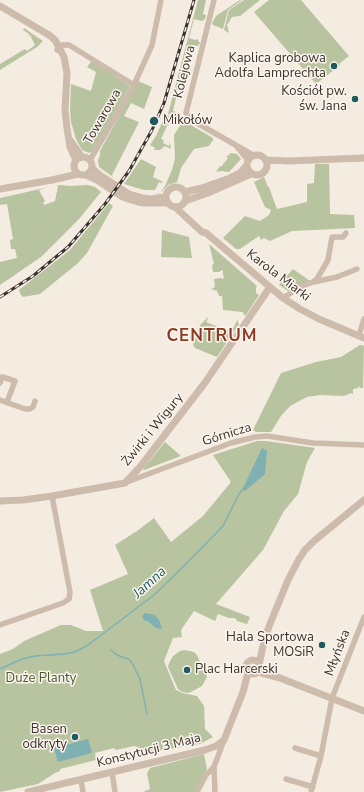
<!DOCTYPE html>
<meta charset="utf-8">
<style>
body{margin:0}
canvas{display:block;background:#f4ebe1}
</style>
<canvas width="364" height="792"></canvas>
<script>
const g = document.querySelector('canvas').getContext('2d');
g.lineJoin = 'round';
function paint(path, color) {
  g.fillStyle = color;
  g.fill(path, 'evenodd');
}
function shape(rows) {
  const path = new Path2D();
  for (const r of rows) {
    if (r.length === 3) {
      path.moveTo(r[0] + r[2], r[1]);
      path.arc(r[0], r[1], r[2], 0, 2 * Math.PI);
      continue;
    }
    path.moveTo(r[0], r[1]);
    for (let i = 2; i < r.length; i += 2) path.lineTo(r[i], r[i + 1]);
  }
  return path;
}
function trace(path, color, width, dash) {
  g.strokeStyle = color;
  g.lineWidth = width;
  g.lineCap = dash ? 'butt' : 'round';
  g.setLineDash(dash || []);
  g.stroke(path);
}
function write(font, color, halo, rows, align = 'center') {
  g.font = font + ' "Nunito Sans",sans-serif';
  g.lineWidth = 3;
  g.setLineDash([]);
  g.textBaseline = 'middle';
  g.strokeStyle = halo;
  g.fillStyle = color;
  for (const [text, x, y, turn = 0] of rows) {
    g.save();
    g.translate(x, y);
    g.rotate((+turn || 0) * Math.PI / 180);
    g.textAlign = isNaN(turn) ? turn : align;
    if (halo) g.strokeText(text, 0, 0);
    g.fillText(text, 0, 0);
    g.restore();
  }
}
paint(shape([
 [198,0,206,0,203,14,206,15,205,19,202,21,194,19,189,38,195,40,197,39,200,43,198,46,192,45,191,47,188,47,173,111,176,112,174,116,168,114],
 [240,0,242,0,228,10,223,29,213,25,212,23,216,16],
 [244,0,260,0,240,16,232,17,227,25,229,33,224,30,229,10],
 [269,0,301,0,349,56,339,64,340,65,316,84,254,12],
 [24,28,43,41,37,47,0,70,0,64,25,49,27,51,35,45,30,35,28,36,29,34,23,30],
 [91,62,93,62,130,86,93,151,89,153,82,150,76,139,71,122,70,110,71,84,91,91,96,72,87,67],
 [138,81,152,87,144,109,131,103,124,116,139,122,112,175,113,177,99,167,98,160,100,155,100,151],
 [167,115,171,117,161,139,164,140,163,143,169,146,170,142,171,149,165,146,160,150,154,150,155,148,150,145,156,136,165,116,167,117],
 [181,124,183,125,189,124,213,138,213,140,209,146,194,149,181,168,177,182,168,185,159,194,154,195,160,193,165,186,172,170,175,159,174,135],
 [231,153,237,154,241,159,229,172,221,171,216,172,220,166,221,167,228,158,226,157],
 [141,159,156,167,153,177,163,182,161,183,159,182,155,190,144,190,124,184],
 [315,164,329,164,330,214,354,215,355,228,292,231,270,241,264,238,261,240,259,236,240,249,236,249,223,238,245,216,260,221,269,215,271,210,265,207,254,182,264,177,268,187,269,187,277,209,307,202,307,184,314,183],
 [61,185,70,186,88,185,95,187,101,192,79,219,41,257,0,285,0,262,17,258,15,249,11,249,10,240,13,239,7,204,0,205,0,198,49,187,39,190,45,201,43,203,44,205,55,201,58,186,54,186],
 [109,203,113,206,87,253,78,263,40,294,23,297,21,295,19,290,70,250],
 [162,230,189,237,192,258,161,257],
 [209,244,257,286,256,288,256,293,259,295,246,315,244,315,243,312,223,310,222,296,219,296,217,291,211,289,215,287,214,279,220,278,223,279,224,277,223,275,223,271,222,270,219,272,213,272,212,265,214,264],
 [293,269,310,281,288,291,279,285],
 [209,316,206,322,229,331,234,327,237,320,239,324,217,357,195,348,193,345,200,325],
 [360,345,364,346,363,388,360,388,359,386,358,388,353,389,353,394,351,393,344,396,320,395,307,397,290,406,281,416,271,432,256,432,253,430,281,373,316,362,341,357],
 [257,441,266,441,315,448,307,462,298,494,284,511,263,550,216,604,250,617,247,624,237,621,235,618,229,618,218,614,215,621,194,611,181,630,182,637,173,638,164,661,176,690,182,693,197,696,204,706,205,729,213,737,200,744,150,752,134,746,116,750,114,748,95,753,96,760,60,769,60,771,55,773,38,784,0,792,0,654,13,649,24,641,61,625,71,625,86,631,103,631,90,590,128,574,115,545,137,531,154,518,171,542,203,516,231,482,213,455],
 [165,442,181,456,144,470,143,469],
 [185,650,194,652,197,655,207,677,202,686,189,693,182,692,178,689,168,667,169,663,173,656,180,651],
 [204,754,207,769,195,792,143,792,150,789,147,773,150,768]
]), '#b8c4a0');
paint(shape([
 [262,448,267,451,265,474,245,491,243,488],
 [145,613,155,615,159,620,162,628,160,629,156,628,149,622,144,620,142,616],
 [88,739,92,753,58,762,54,748]
]), '#7fb0b2');
trace(shape([
 [111,650,117,655,130,660,132,663,140,679,147,714],
 [0,669,22,659,35,656,64,654,75,652,88,645,154,595,184,566,223,526,239,494,244,488]
]), '#7fb0b2', 1.5);
trace(shape([
 [214,0,186,113,190,119,253,155],
 [57,50,62,45,69,45,134,85,90,160],
 [134,85,152,45,161,0],
 [237,147,248,160],
 [314,282,337,277,357,269],
 [283,298,300,287,313,282,317,279,328,260,332,237,343,237,346,233],
 [359,335,364,319],
 [0,383,2,377,15,381,7,402],
 [0,400,25,409,30,409,33,407,35,401],
 [127,482,231,443,255,437,267,436,313,443,364,445],
 [0,625,63,603,69,599,70,592,52,496],
 [295,748,321,756],
 [112,772,115,792],
 [286,779,313,787],
 [81,780,83,792],
 [197,792,206,775,214,767],
 [215,792,214,767,224,740],
 [311,792,321,756,332,698,364,617]
]), '#cdbbac', 5.5);
trace(shape([
 [0,6,49,35,55,40,61,51,64,57,67,73,65,111,67,128,70,147,76,160],
 [70,140,82,157],
 [257,165,10],
 [83,166,9],
 [266,160,289,161,364,158],
 [92,168,101,176,129,194,143,198,151,199,166,197],
 [86,175,97,180,121,196,128,199,142,203,168,203],
 [176,197,10],
 [0,189,52,180,78,174],
 [185,192,202,188,230,178,240,173,246,166],
 [185,201,208,193,251,174],
 [175,207,202,232,206,233,283,298,300,309,319,319,364,338],
 [0,501,23,500,52,496,125,483,140,467,204,384,270,287],
 [253,667,7],
 [259,665,265,637,272,619,288,580,299,559,305,550,314,541,364,500],
 [258,672,280,678,364,711],
 [28,792,205,750,216,746,224,740,243,692,248,673]
]), '#cdbbac', 7);
const rail = shape([
 [0,297,33,276,68,247,105,204,129,171,152,130,164,103,194,0]
]);
trace(rail, '#3b302b', 3);
trace(rail, '#fbf5ee', 1.5, [4.5]);
for (const [x, y, r, color] of [
 [334,66,4,"#1f5a5e"],
 [355,99,4,"#1f5a5e"],
 [154,121,5,"#1f5a5e"],
 [322,645,4,"#1f5a5e"],
 [187,670,4,"#1f5a5e"],
 [75,737,4,"#1f5a5e"]
]) {
  const dot = new Path2D();
  dot.arc(x, y, r, 0, 2 * Math.PI);
  g.fillStyle = color;
  g.fill(dot);
  trace(dot, '#fbf5ee', 1.5);
}
write('13px', '#3b302b', '#fbf5ee', [
 ["Kaplica grobowa",326,59],
 ["Adolfa Lamprechta",326,74],
 ["Kościół pw.",347,92],
 ["św. Jana",347,107],
 ["Mikołów",163,121,"left"],
 ["Hala Sportowa",314,638],
 ["MOSiR",314,653],
 ["Plac Harcerski",195,670,"left"],
 ["Basen",67,730],
 ["odkryty",67,745]
], 'right');
write('13px', '#3b302b', '#fbf5ee', [
 ["Kolejowa",185,72,-76],
 ["Towarowa",103,117,-60],
 ["Karola Miarki",278,276,37],
 ["Żwirki i Wigury",153,430,-51],
 ["Górnicza",227,435,-17],
 ["Młyńska",338,653,-69],
 ["Konstytucji 3 Maja",149,751,-14]
]);
write('13px', '#4a5a2e', '#fbf5ee', [
 ["Duże Planty",41,679]
]);
write('italic 14px', '#1f5a5e', '#fbf5ee', [
 ["Jamna",150,583,-42]
]);
g.letterSpacing = '1px';
write('bold 17px', '#8c3b22', '#fbf5ee', [
 ["CENTRUM",212,337]
]);
g.letterSpacing = '0px';
</script>
